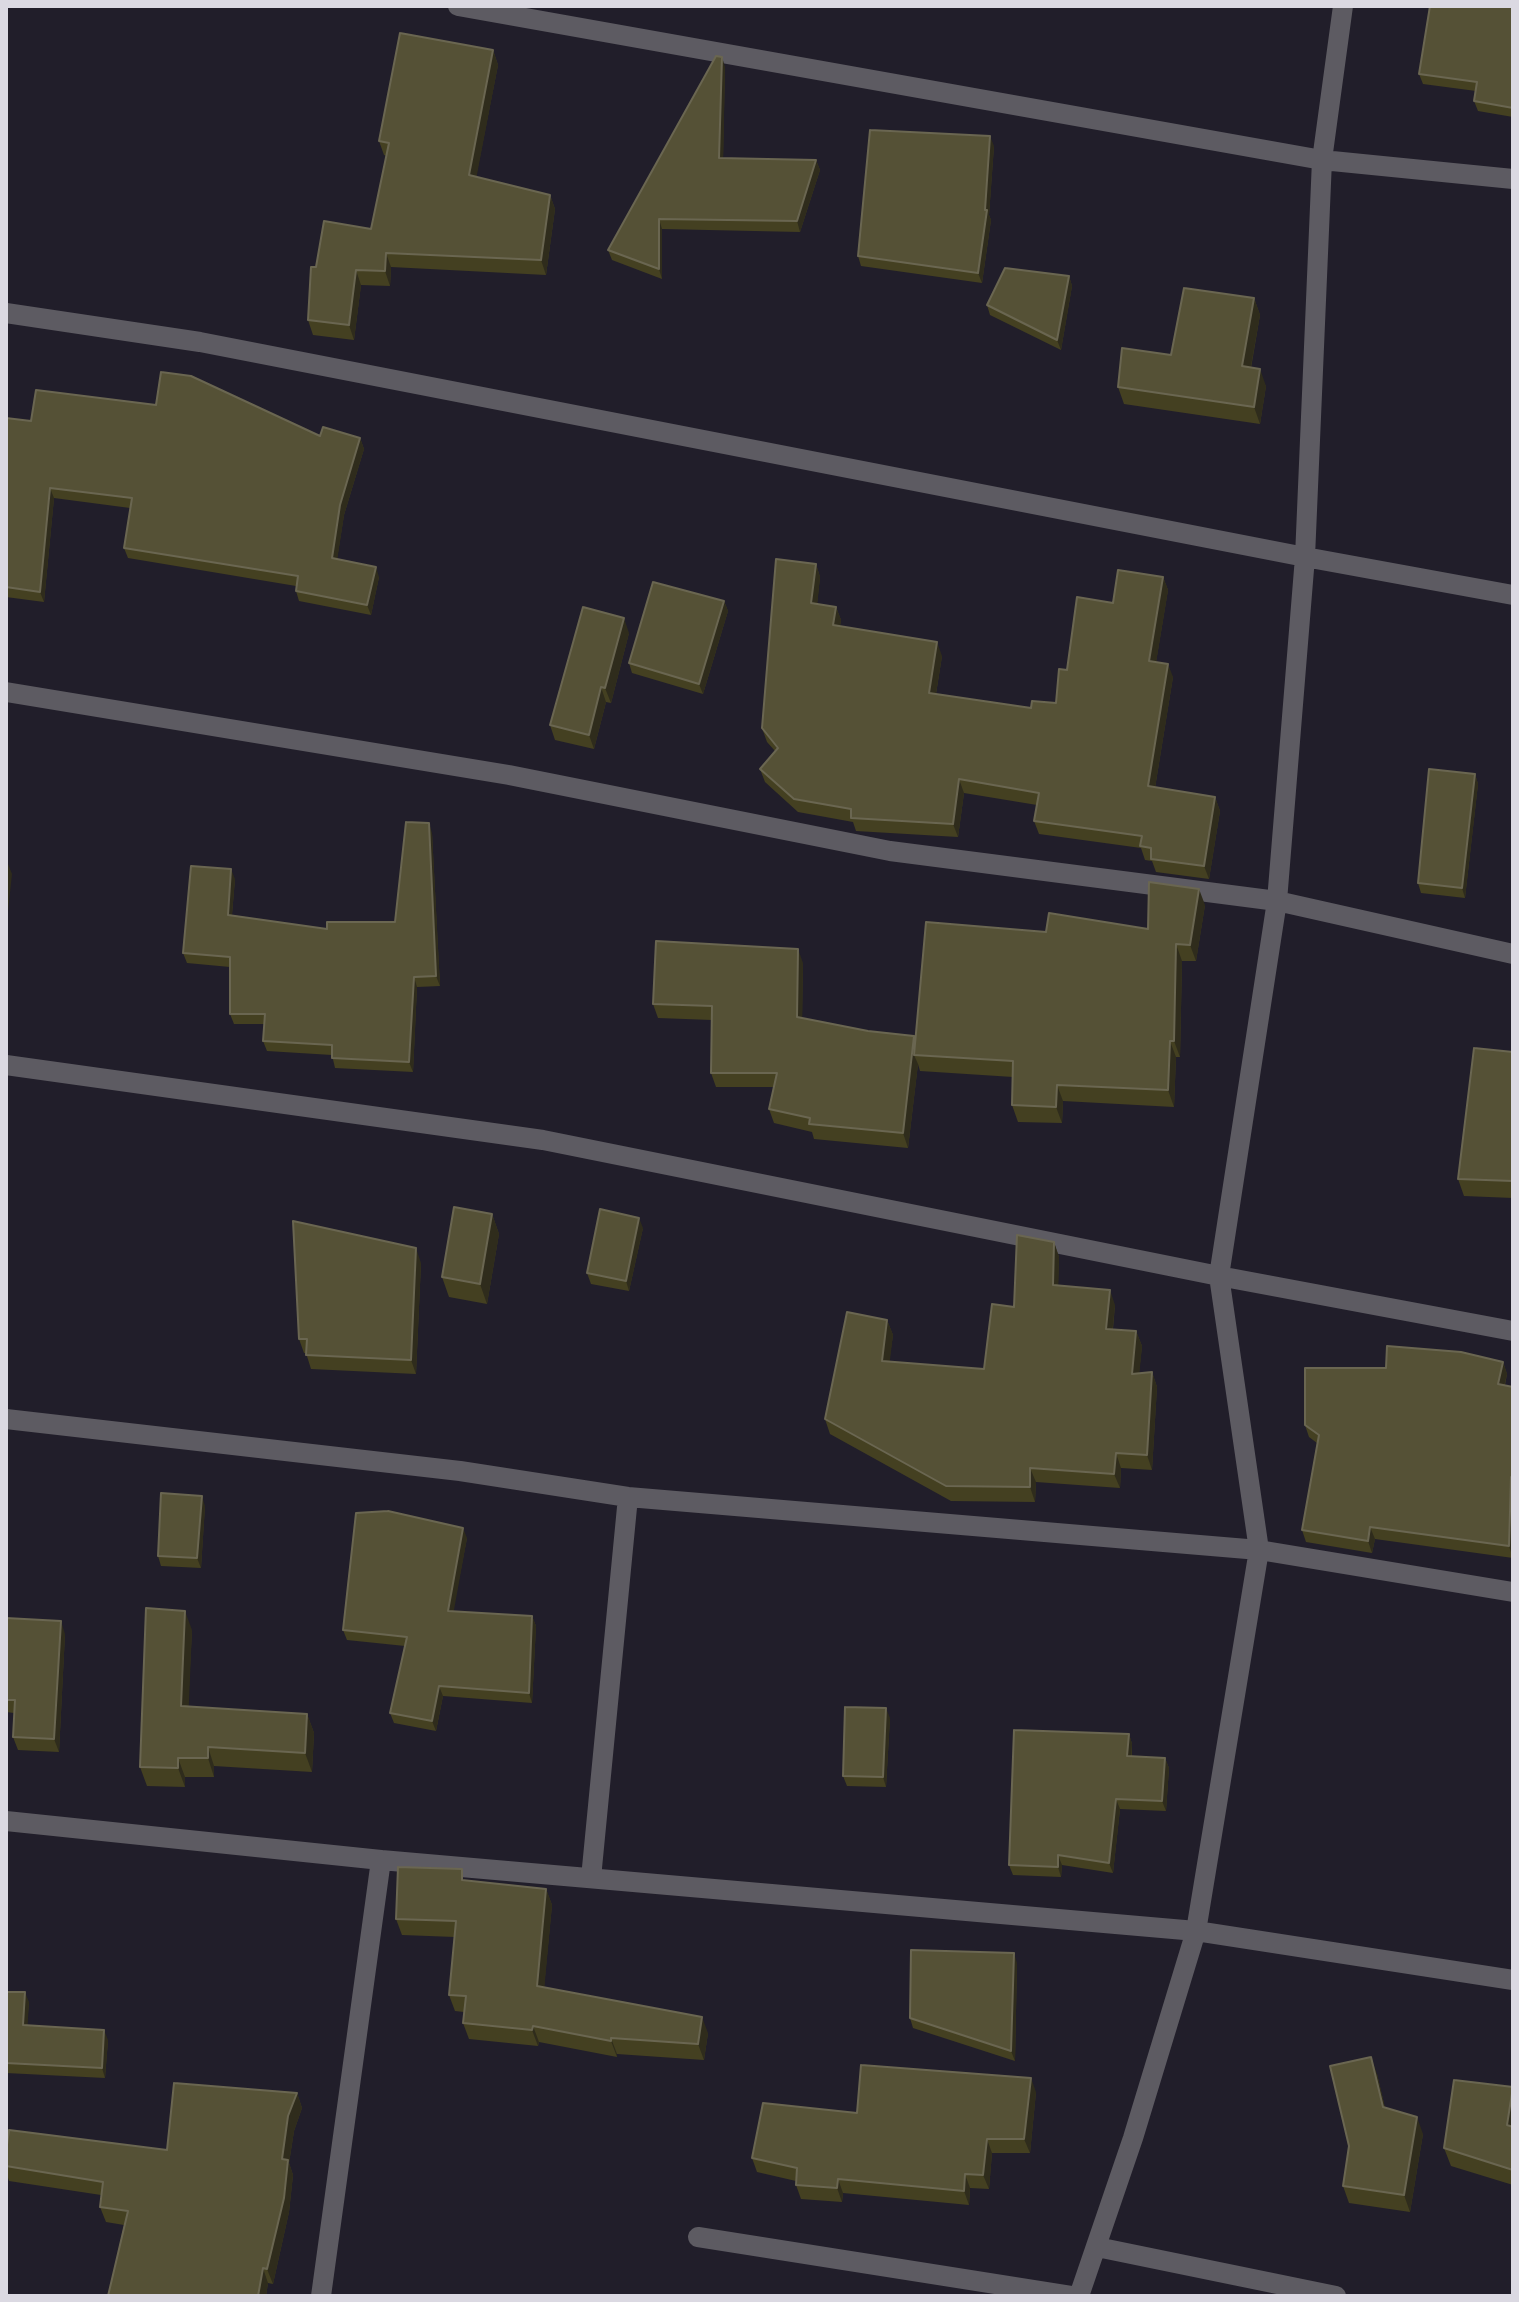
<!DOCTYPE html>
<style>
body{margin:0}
#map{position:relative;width:1519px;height:2302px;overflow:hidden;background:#211e2a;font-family:"Space Grotesk",sans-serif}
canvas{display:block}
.frame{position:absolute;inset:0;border:8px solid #dbd9e2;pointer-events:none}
</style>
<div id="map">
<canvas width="1519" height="2302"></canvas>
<div class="frame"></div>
</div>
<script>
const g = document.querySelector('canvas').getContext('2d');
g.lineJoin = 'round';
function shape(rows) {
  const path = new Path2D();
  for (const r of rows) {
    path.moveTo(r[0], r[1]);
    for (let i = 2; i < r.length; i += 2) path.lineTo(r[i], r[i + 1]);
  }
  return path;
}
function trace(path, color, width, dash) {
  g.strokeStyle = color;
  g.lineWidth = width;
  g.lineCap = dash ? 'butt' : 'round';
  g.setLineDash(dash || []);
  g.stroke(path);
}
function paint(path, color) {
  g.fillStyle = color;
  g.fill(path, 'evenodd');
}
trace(shape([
 [458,6,1322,160,1513,179],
 [6,313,200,342,1305,557,1513,595],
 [6,692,509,775,890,851,1277,901,1513,954],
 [6,1065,543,1140,1219,1276,1513,1331],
 [6,1419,460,1471,628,1497,1259,1550,1513,1592],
 [6,1821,381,1860,1196,1931,1513,1980],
 [591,1878,628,1497],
 [698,2237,1071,2296],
 [1097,2247,1336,2296],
 [321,2296,381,1860],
 [1079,2296,1133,2138,1196,1931,1259,1550,1219,1276,1277,901,1305,557,1322,160,1343,6]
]), '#5d5b62', 20);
paint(shape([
 [1513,6,1513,117,1478,111,1474,101,1476,91,1423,84,1419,74],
 [493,50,498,65,476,177,550,195,555,209,546,275,391,267,390,286,361,285,354,340,313,335,308,320,371,229,387,156,384,155,379,141],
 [725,67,723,158,816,160,820,170,800,232,662,229,662,279,612,260,608,250],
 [994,146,989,215,991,220,982,283,861,266,858,256],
 [1069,276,1072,286,1061,350,990,315,987,305],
 [1254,298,1260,315,1251,368,1266,386,1260,424,1124,404,1118,387,1171,355],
 [6,418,31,421,360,438,364,449,344,515,337,559,379,577,371,615,299,601,296,591,296,586,128,558,124,548,130,508,54,498,44,602,6,597],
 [816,564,820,577,817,604,836,607,841,620,840,626,942,656,936,694,1031,708,1056,703,1067,670,1113,603,1163,577,1168,590,1156,662,1173,677,1155,788,1215,797,1220,811,1209,879,1156,872,1152,861,1145,860,1141,848,1039,834,1034,821,1037,805,964,793,958,837,856,831,853,822,798,812,765,782,760,769,775,751,767,742,762,728],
 [724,601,728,611,703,694,632,673,629,663],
 [629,633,611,703,606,702,594,749,555,740,550,725],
 [1475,774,1478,784,1465,898,1421,893,1418,883],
 [432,833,440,986,417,987,413,1072,335,1068,332,1055,267,1051,263,1041,264,1024,234,1024,230,1014,230,967,187,963,183,953,235,879,232,915,327,929,395,922],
 [1205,905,1196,961,1182,961,1180,1057,1176,1057,1174,1107,1063,1101,1062,1123,1018,1122,1012,1105,1013,1077,920,1071,918,1064,908,1148,814,1139,812,1132,774,1123,769,1109,774,1087,716,1087,711,1073,712,1020,658,1018,653,1004,803,963,802,1018,868,1031,914,1036,916,1040,1046,932,1148,929],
 [1513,1052,1513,1198,1464,1196,1458,1179],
 [492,1214,499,1234,487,1304,449,1297,442,1277],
 [643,1228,629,1291,591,1284,587,1273],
 [1054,1242,1059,1257,1058,1285,1115,1305,1113,1329,1136,1331,1142,1346,1139,1373,1152,1372,1157,1387,1152,1470,1121,1468,1120,1488,1036,1482,1035,1502,951,1501,830,1434,825,1419,887,1320,893,1335,889,1362,984,1369,1014,1307],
 [421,1263,416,1374,311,1369,306,1353,304,1353,299,1339],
 [1503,1362,1507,1374,1505,1385,1513,1387,1513,1558,1375,1539,1372,1553,1306,1542,1302,1530,1317,1443,1309,1437,1305,1425,1386,1368],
 [205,1506,201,1568,161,1566,158,1556],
 [467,1538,453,1611,532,1616,536,1626,532,1703,443,1696,436,1731,394,1723,390,1713,405,1646,347,1640,343,1630],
 [6,1618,65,1634,59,1752,18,1750,13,1737,14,1713,6,1712],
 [192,1630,188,1707,307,1714,314,1733,312,1772,214,1766,214,1777,185,1777,185,1787,147,1786,140,1767],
 [890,1718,886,1787,847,1786,843,1776],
 [1129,1734,1132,1744,1132,1756,1165,1758,1169,1768,1166,1811,1120,1809,1113,1873,1062,1865,1061,1877,1013,1875,1009,1865],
 [466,1881,546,1889,552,1905,544,1987,708,2033,704,2060,617,2054,617,2057,539,2042,538,2046,469,2039,463,2023,464,2012,455,2011,449,1995,455,1937,402,1935,396,1919],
 [1017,1963,1015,2061,913,2028,910,2018],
 [6,1992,29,2002,27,2025,108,2040,105,2078,6,2073],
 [1377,2074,1385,2108,1423,2134,1410,2212,1349,2203,1343,2186],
 [1513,2087,1513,2185,1451,2166,1444,2148],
 [1036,2092,1030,2153,992,2153,989,2189,970,2188,969,2205,843,2193,842,2202,801,2199,796,2185,796,2181,757,2172,752,2158,857,2113],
 [297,2093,302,2108,294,2131,289,2163,293,2175,289,2212,273,2284,268,2283,266,2296,108,2296,124,2225,106,2222,100,2207,101,2195,9,2181,6,2171,6,2152,167,2150]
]), '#444021');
paint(shape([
 [493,50,498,65,474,190,469,175],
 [722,57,725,67,723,168,719,158],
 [990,136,994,146,989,215,991,220,982,283,978,273,985,210],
 [816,160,820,170,800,232,797,221],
 [550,195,555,209,546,275,541,260],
 [659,219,662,229,662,279,659,269],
 [386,253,391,267,390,286,385,271],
 [356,270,361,285,354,340,349,325],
 [1069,276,1072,286,1061,350,1057,340],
 [1254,298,1260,315,1248,383,1242,366],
 [1260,369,1266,386,1260,424,1254,407],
 [360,438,364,449,344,515,336,568,332,558,340,505],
 [50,488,54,498,44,602,40,592],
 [816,564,820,577,816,617,811,603],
 [376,567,379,577,371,615,367,605],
 [1163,577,1168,590,1154,675,1149,661],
 [724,601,728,611,703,694,699,684],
 [836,607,841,620,838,638,833,625],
 [624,618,629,633,611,703,605,688],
 [937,642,942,656,934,706,929,693],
 [1168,664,1173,677,1153,800,1148,786],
 [601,687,606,702,594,749,589,735],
 [1475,774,1478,784,1465,898,1462,888],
 [959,779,964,793,958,837,953,824],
 [1215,797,1220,811,1209,879,1204,866],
 [429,823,432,833,440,986,436,976],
 [6,859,12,874,6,930],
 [231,869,235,879,231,925,228,915],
 [1199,889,1205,905,1196,961,1190,945],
 [1176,944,1182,961,1180,1057,1174,1041],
 [798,949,803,963,802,1031,797,1017],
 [414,977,417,987,413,1072,409,1062],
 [914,1036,919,1050,914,1055,918,1064,908,1148,903,1133],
 [1170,1041,1176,1057,1174,1107,1168,1090],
 [1057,1085,1063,1101,1062,1123,1056,1107],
 [492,1214,499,1234,487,1304,480,1284],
 [639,1218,643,1228,629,1291,626,1281],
 [1054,1242,1059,1257,1058,1299,1053,1285],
 [416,1248,421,1263,416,1374,411,1360],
 [1110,1290,1115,1305,1111,1344,1106,1329],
 [887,1320,893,1335,888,1376,882,1361],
 [1136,1331,1142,1346,1138,1388,1132,1374],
 [1503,1362,1507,1374,1502,1395,1498,1384],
 [1152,1372,1157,1387,1152,1470,1147,1455],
 [1116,1453,1121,1468,1120,1488,1114,1474],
 [1030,1468,1036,1482,1035,1502,1030,1487],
 [1511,1477,1513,1483,1513,1558,1509,1546],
 [202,1496,205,1506,201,1568,197,1558],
 [1370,1527,1375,1539,1372,1553,1368,1541],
 [463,1528,467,1538,452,1621,448,1611],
 [185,1611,192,1630,188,1725,181,1706],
 [532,1616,536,1626,532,1703,529,1693],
 [61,1621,65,1634,59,1752,54,1739],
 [439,1686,443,1696,436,1731,432,1721],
 [886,1708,890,1718,886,1787,883,1777],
 [307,1714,314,1733,312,1772,305,1753],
 [1129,1734,1132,1744,1131,1766,1127,1756],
 [208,1747,214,1766,214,1777,208,1758],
 [178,1758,185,1777,185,1787,178,1768],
 [1165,1758,1169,1768,1166,1811,1162,1801],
 [1116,1799,1120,1809,1113,1873,1109,1863],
 [1058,1855,1062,1865,1061,1877,1058,1867],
 [546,1889,552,1905,543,2002,537,1986],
 [1014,1953,1017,1963,1015,2061,1011,2051],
 [25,1992,29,2002,27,2035,23,2025],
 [702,2017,708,2033,704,2060,698,2044],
 [533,2026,539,2042,538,2046,532,2030],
 [104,2030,108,2040,105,2078,102,2068],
 [611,2038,617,2054,617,2057,611,2041],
 [1371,2057,1377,2074,1389,2125,1383,2107],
 [1031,2078,1036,2092,1030,2153,1024,2139],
 [1513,2090,1513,2141,1507,2125],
 [297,2093,302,2108,294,2131,289,2163,293,2175,289,2212,273,2284,267,2269,288,2116],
 [1417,2117,1423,2134,1410,2212,1404,2195],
 [987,2139,992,2153,989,2189,983,2175],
 [965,2174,970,2188,969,2205,964,2191],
 [838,2179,843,2193,842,2202,837,2188],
 [263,2268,268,2283,266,2296,258,2296]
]), '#2f2c1c');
const building = shape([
 [1430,6,1513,6,1513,108,1474,101,1477,82,1419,74,1430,6],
 [400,33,493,50,469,175,550,195,541,260,386,253,385,271,356,270,349,325,308,320,311,267,316,267,324,221,371,229,389,143,379,141,400,33],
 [716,56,722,57,719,158,816,160,797,221,659,219,659,269,608,250,716,56],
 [870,130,990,136,985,210,987,210,978,273,858,256,870,130],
 [1005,268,1069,276,1057,340,987,305,1005,268],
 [1184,288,1254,298,1242,366,1260,369,1254,407,1118,387,1122,348,1171,355,1184,288],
 [161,372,191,376,320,436,323,427,360,438,340,505,332,558,376,567,367,605,296,591,298,576,124,548,132,498,50,488,40,592,6,587,6,418,31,421,36,390,156,405,161,372],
 [776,559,816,564,811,603,836,607,833,625,937,642,929,693,1031,708,1032,701,1056,703,1059,669,1067,670,1077,597,1113,603,1118,570,1163,577,1149,661,1168,664,1148,786,1215,797,1204,866,1151,859,1151,848,1140,846,1142,836,1034,821,1039,793,959,779,953,824,851,818,851,809,794,799,760,769,778,748,762,728,776,559],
 [653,582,724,601,699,684,629,663,653,582],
 [583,607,624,618,605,688,601,687,589,735,550,725,583,607],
 [1429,769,1475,774,1462,888,1418,883,1429,769],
 [406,822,429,823,436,976,414,977,409,1062,332,1058,332,1045,263,1041,265,1014,230,1014,230,957,183,953,191,866,231,869,228,915,327,929,327,922,395,922,406,822],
 [1149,882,1199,889,1190,945,1176,944,1174,1041,1170,1041,1168,1090,1057,1085,1056,1107,1012,1105,1013,1061,914,1055,926,922,1046,932,1049,913,1148,929,1149,882],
 [656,941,798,949,797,1017,868,1031,914,1036,903,1133,809,1124,810,1118,769,1109,777,1073,711,1073,712,1006,653,1004,656,941],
 [1474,1048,1513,1052,1513,1181,1458,1179,1474,1048],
 [454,1207,492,1214,480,1284,442,1277,454,1207],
 [600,1209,639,1218,626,1281,587,1273,600,1209],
 [293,1221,416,1248,411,1360,306,1355,307,1339,299,1339,293,1221],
 [1017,1235,1054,1242,1053,1285,1110,1290,1106,1329,1136,1331,1132,1374,1152,1372,1147,1455,1116,1453,1114,1474,1030,1468,1030,1487,946,1486,825,1419,847,1312,887,1320,882,1361,984,1369,992,1304,1014,1307,1017,1235],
 [1387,1346,1461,1352,1503,1362,1498,1384,1513,1387,1513,1478,1511,1477,1509,1546,1370,1527,1368,1541,1302,1530,1319,1435,1305,1425,1305,1368,1386,1368,1387,1346],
 [161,1493,202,1496,197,1558,158,1556,161,1493],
 [388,1511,463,1528,448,1611,532,1616,529,1693,439,1686,432,1721,390,1713,407,1637,343,1630,356,1513,388,1511],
 [146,1608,185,1611,181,1706,307,1714,305,1753,208,1747,208,1758,178,1758,178,1768,140,1767,146,1608],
 [6,1618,61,1621,54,1739,13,1737,15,1700,6,1700,6,1618],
 [845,1707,886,1708,883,1777,843,1776,845,1707],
 [1014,1730,1129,1734,1127,1756,1165,1758,1162,1801,1116,1799,1109,1863,1058,1855,1058,1867,1009,1865,1014,1730],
 [398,1867,462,1869,462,1880,546,1889,537,1986,702,2017,698,2044,611,2038,611,2041,533,2026,532,2030,463,2023,466,1996,449,1995,456,1921,396,1919,398,1867],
 [911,1950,1014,1953,1011,2051,910,2018,911,1950],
 [6,1992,25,1992,23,2025,104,2030,102,2068,6,2063,6,1992],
 [1371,2057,1383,2107,1417,2117,1404,2195,1343,2186,1349,2146,1330,2066,1371,2057],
 [861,2065,1031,2078,1024,2139,987,2139,983,2175,965,2174,964,2191,838,2179,837,2188,796,2185,797,2168,752,2158,763,2103,857,2113,861,2065],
 [1454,2080,1513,2087,1507,2125,1513,2127,1513,2170,1444,2148,1454,2080],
 [174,2083,297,2093,288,2116,282,2159,288,2160,284,2198,267,2269,263,2268,258,2296,108,2296,128,2211,100,2207,103,2182,6,2166,6,2152,9,2130,167,2150,174,2083]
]);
paint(building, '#555136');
trace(building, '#6a6651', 2);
</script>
